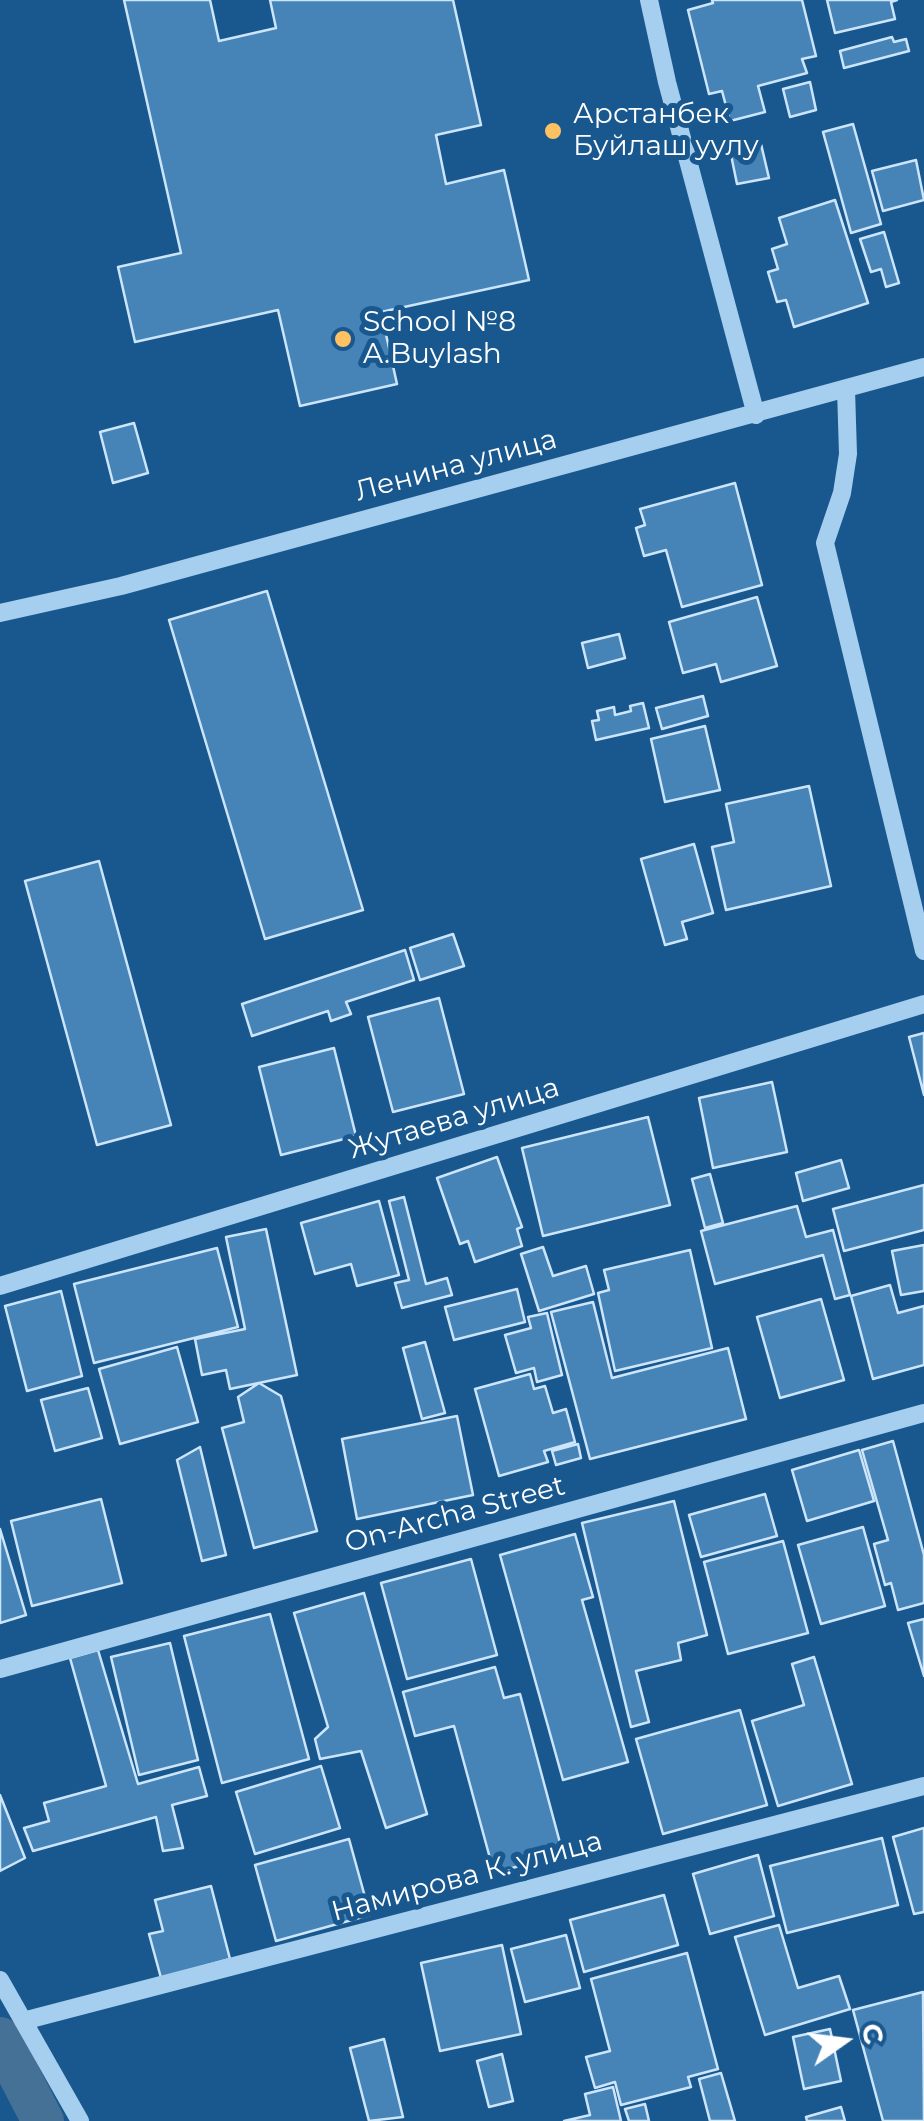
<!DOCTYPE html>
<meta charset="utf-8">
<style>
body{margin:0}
#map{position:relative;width:924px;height:2121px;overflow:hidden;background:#19588e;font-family:Montserrat,sans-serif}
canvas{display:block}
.north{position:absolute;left:794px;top:1991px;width:100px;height:100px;-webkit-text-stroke:8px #19588e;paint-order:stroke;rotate:76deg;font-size:28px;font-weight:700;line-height:40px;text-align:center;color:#fff}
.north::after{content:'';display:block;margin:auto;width:35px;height:45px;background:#fff;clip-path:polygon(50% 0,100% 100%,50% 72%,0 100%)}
</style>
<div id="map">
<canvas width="924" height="2121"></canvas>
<div class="north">С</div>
</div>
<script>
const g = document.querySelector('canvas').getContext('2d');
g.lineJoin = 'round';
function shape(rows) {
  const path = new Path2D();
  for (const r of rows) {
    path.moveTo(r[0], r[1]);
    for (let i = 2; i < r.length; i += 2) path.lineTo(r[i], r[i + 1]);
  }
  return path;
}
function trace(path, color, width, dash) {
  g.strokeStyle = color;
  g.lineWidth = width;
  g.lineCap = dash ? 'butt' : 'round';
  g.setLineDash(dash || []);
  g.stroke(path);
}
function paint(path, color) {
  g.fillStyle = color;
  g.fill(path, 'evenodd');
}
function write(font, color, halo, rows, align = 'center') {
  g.font = font + ' Montserrat,sans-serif';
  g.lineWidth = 10;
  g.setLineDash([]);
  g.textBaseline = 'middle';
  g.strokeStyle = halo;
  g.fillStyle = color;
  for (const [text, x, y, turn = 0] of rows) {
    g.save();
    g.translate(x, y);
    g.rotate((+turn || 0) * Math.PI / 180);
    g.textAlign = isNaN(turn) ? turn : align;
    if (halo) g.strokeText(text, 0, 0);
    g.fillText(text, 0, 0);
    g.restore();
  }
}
trace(shape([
 [0,2038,43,2121]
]), '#457197', 42);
const building = shape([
 [124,0,210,0,219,41,276,28,270,0,453,0,481,125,436,135,446,184,504,170,529,280,381,312,397,384,300,406,278,310,135,342,118,267,181,253,124,0],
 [712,0,802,0,816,56,802,59,807,73,758,86,765,112,730,121,722,91,709,94,688,10,713,3,712,0],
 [827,0,897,0,891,2,895,19,835,33,827,0],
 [892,37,894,42,906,39,909,51,844,68,840,51,892,37],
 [810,82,816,110,790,117,783,89,810,82],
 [853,124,881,224,851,233,823,132,853,124],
 [761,144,769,178,737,184,730,150,761,144],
 [916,160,924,200,883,211,872,171,916,160],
 [835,200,868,303,794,327,786,300,777,302,768,272,778,269,772,249,787,244,779,218,835,200],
 [884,232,899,283,886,287,881,269,871,272,860,239,884,232],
 [134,423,148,473,113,483,100,432,134,423],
 [735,483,762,585,682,607,666,550,644,556,636,528,645,525,640,509,735,483],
 [267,591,363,910,265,939,169,620,267,591],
 [757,597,777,666,721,682,716,664,683,673,669,622,757,597],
 [619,634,625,658,588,668,582,643,619,634],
 [703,696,708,716,662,729,656,708,703,696],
 [643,703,649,728,596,740,592,721,599,720,597,711,614,707,615,715,631,711,630,706,643,703],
 [705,726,720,790,665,802,651,739,705,726],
 [809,786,831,886,726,910,712,847,734,842,726,804,809,786],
 [694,844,713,913,682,922,687,939,665,945,641,859,694,844],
 [99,861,171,1125,97,1145,25,881,99,861],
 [453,934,464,966,420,980,410,948,453,934],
 [405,950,414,980,346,1002,351,1014,331,1021,328,1011,252,1036,242,1004,405,950],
 [439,998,464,1094,393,1112,368,1017,439,998],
 [924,1033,924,1095,909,1037,924,1033],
 [334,1048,356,1136,281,1155,259,1067,334,1048],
 [772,1082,787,1152,713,1168,699,1098,772,1082],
 [648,1117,670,1205,543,1236,522,1148,648,1117],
 [497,1157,522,1227,517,1229,522,1246,475,1262,468,1241,460,1244,437,1178,497,1157],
 [841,1160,849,1188,803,1201,796,1173,841,1160],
 [710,1174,723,1223,705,1228,692,1179,710,1174],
 [924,1185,924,1230,844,1251,833,1209,924,1185],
 [404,1197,426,1284,447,1278,452,1295,402,1308,395,1283,409,1280,389,1201,404,1197],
 [379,1201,399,1275,357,1286,351,1264,315,1274,301,1223,379,1201],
 [797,1206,806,1237,833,1230,850,1295,835,1299,823,1255,715,1284,701,1231,797,1206],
 [266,1229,297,1375,230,1389,226,1370,202,1375,195,1339,245,1329,226,1237,266,1229],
 [924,1245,924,1291,901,1295,892,1251,924,1245],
 [543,1247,553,1276,586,1266,594,1294,539,1311,521,1254,543,1247],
 [217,1248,238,1327,94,1363,74,1284,217,1248],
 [690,1250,712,1348,615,1371,598,1293,609,1290,604,1270,690,1250],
 [890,1285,898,1313,924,1306,924,1365,873,1379,851,1296,890,1285],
 [517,1289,525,1322,454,1340,445,1307,517,1289],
 [61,1291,82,1376,27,1391,5,1306,61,1291],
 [821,1299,844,1380,780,1398,757,1317,821,1299],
 [593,1302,612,1378,728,1348,746,1419,590,1459,551,1312,593,1302],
 [547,1313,562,1375,537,1382,534,1368,516,1373,505,1335,531,1328,528,1317,547,1313],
 [425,1342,445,1413,422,1419,403,1348,425,1342],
 [177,1347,198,1422,120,1444,99,1369,177,1347],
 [530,1374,534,1389,545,1386,553,1413,566,1409,575,1442,544,1451,548,1462,499,1476,475,1389,530,1374],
 [259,1383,281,1396,317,1531,254,1548,222,1428,244,1422,238,1397,259,1383],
 [88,1388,102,1438,55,1451,41,1400,88,1388],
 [457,1416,473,1495,357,1519,342,1439,457,1416],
 [893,1441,924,1555,924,1603,898,1610,891,1583,885,1585,874,1544,888,1540,862,1450,893,1441],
 [578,1444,581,1458,556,1465,552,1451,578,1444],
 [200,1447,226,1555,202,1561,177,1460,200,1447],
 [859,1450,874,1501,807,1521,792,1470,859,1450],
 [765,1494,777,1536,701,1557,689,1515,765,1494],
 [101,1499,122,1583,32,1606,11,1521,101,1499],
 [674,1501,707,1635,678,1643,681,1660,636,1671,649,1722,631,1727,582,1523,674,1501],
 [863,1527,885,1606,821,1624,798,1545,863,1527],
 [0,1529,26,1615,0,1623,0,1529],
 [575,1534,593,1597,582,1600,628,1762,563,1780,500,1555,575,1534],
 [783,1541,808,1633,728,1654,704,1562,783,1541],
 [471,1559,497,1655,407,1679,381,1583,471,1559],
 [364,1593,427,1814,386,1828,361,1751,320,1759,315,1739,328,1727,294,1613,364,1593],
 [270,1614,309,1759,222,1783,184,1636,270,1614],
 [924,1619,924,1676,908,1623,924,1619],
 [170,1643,198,1760,139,1775,111,1657,170,1643],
 [98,1650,138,1784,199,1767,207,1796,172,1805,183,1848,163,1851,156,1817,33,1851,24,1828,49,1821,44,1803,106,1786,70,1658,98,1650],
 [814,1657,852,1784,778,1806,752,1721,804,1705,792,1664,814,1657],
 [495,1667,504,1698,520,1694,563,1854,494,1873,454,1726,415,1736,403,1692,495,1667],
 [740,1710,767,1805,663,1834,636,1739,740,1710],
 [321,1766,340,1828,255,1854,236,1792,321,1766],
 [0,1795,25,1858,0,1871,0,1795],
 [924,1828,924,1912,914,1914,893,1837,924,1828],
 [882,1838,898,1905,787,1933,770,1866,882,1838],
 [349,1839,370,1915,276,1941,255,1865,349,1839],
 [758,1855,774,1916,710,1934,693,1874,758,1855],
 [211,1886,230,1959,161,1978,149,1934,163,1931,155,1900,211,1886],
 [664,1895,678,1945,584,1972,570,1920,664,1895],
 [779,1925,798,1988,839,1976,850,2009,765,2035,735,1937,779,1925],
 [566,1935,580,1988,525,2002,511,1949,566,1935],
 [502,1945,521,2034,440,2051,421,1963,502,1945],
 [687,1953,718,2069,688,2077,691,2087,621,2105,615,2082,595,2088,586,2057,610,2051,591,1979,687,1953],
 [923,1992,924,2121,883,2121,853,2010,923,1992],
 [830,2029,841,2081,804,2089,793,2037,830,2029],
 [384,2039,403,2117,369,2121,350,2048,384,2039],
 [502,2054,513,2101,489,2107,477,2061,502,2054],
 [721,2073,735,2121,710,2121,699,2079,721,2073],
 [613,2087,621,2121,564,2121,590,2115,585,2094,613,2087],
 [645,2104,649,2121,629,2121,625,2109,645,2104],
 [841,2107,845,2121,807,2121,806,2117,841,2107]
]);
paint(building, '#4684b8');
trace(building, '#cce5fa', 2.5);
trace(shape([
 [649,0,667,82,756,415],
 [846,389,848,454,842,493,825,543,924,951],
 [0,613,121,586,924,367],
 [0,1286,924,1004],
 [0,1669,924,1413],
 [0,1980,80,2121],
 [23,2021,924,1786]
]), '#a6ceee', 18);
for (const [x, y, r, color] of [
 [553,131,10,"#ffc263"],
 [343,339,10,"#ffc263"]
]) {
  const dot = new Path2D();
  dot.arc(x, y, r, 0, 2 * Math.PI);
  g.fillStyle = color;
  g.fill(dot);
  trace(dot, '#19588e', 4);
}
write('28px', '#fff', '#19588e', [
 ["Арстанбек",573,115],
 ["Буйлаш уулу",573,147],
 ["School №8",363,323],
 ["A.Buylash",363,355]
], 'left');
write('28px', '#fff', '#19588e', [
 ["Ленина улица",456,466,-15],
 ["Жутаева улица",454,1119,-17],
 ["On-Archa Street",455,1515,-15],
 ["Намирова К. улица",467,1877,-15]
]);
</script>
